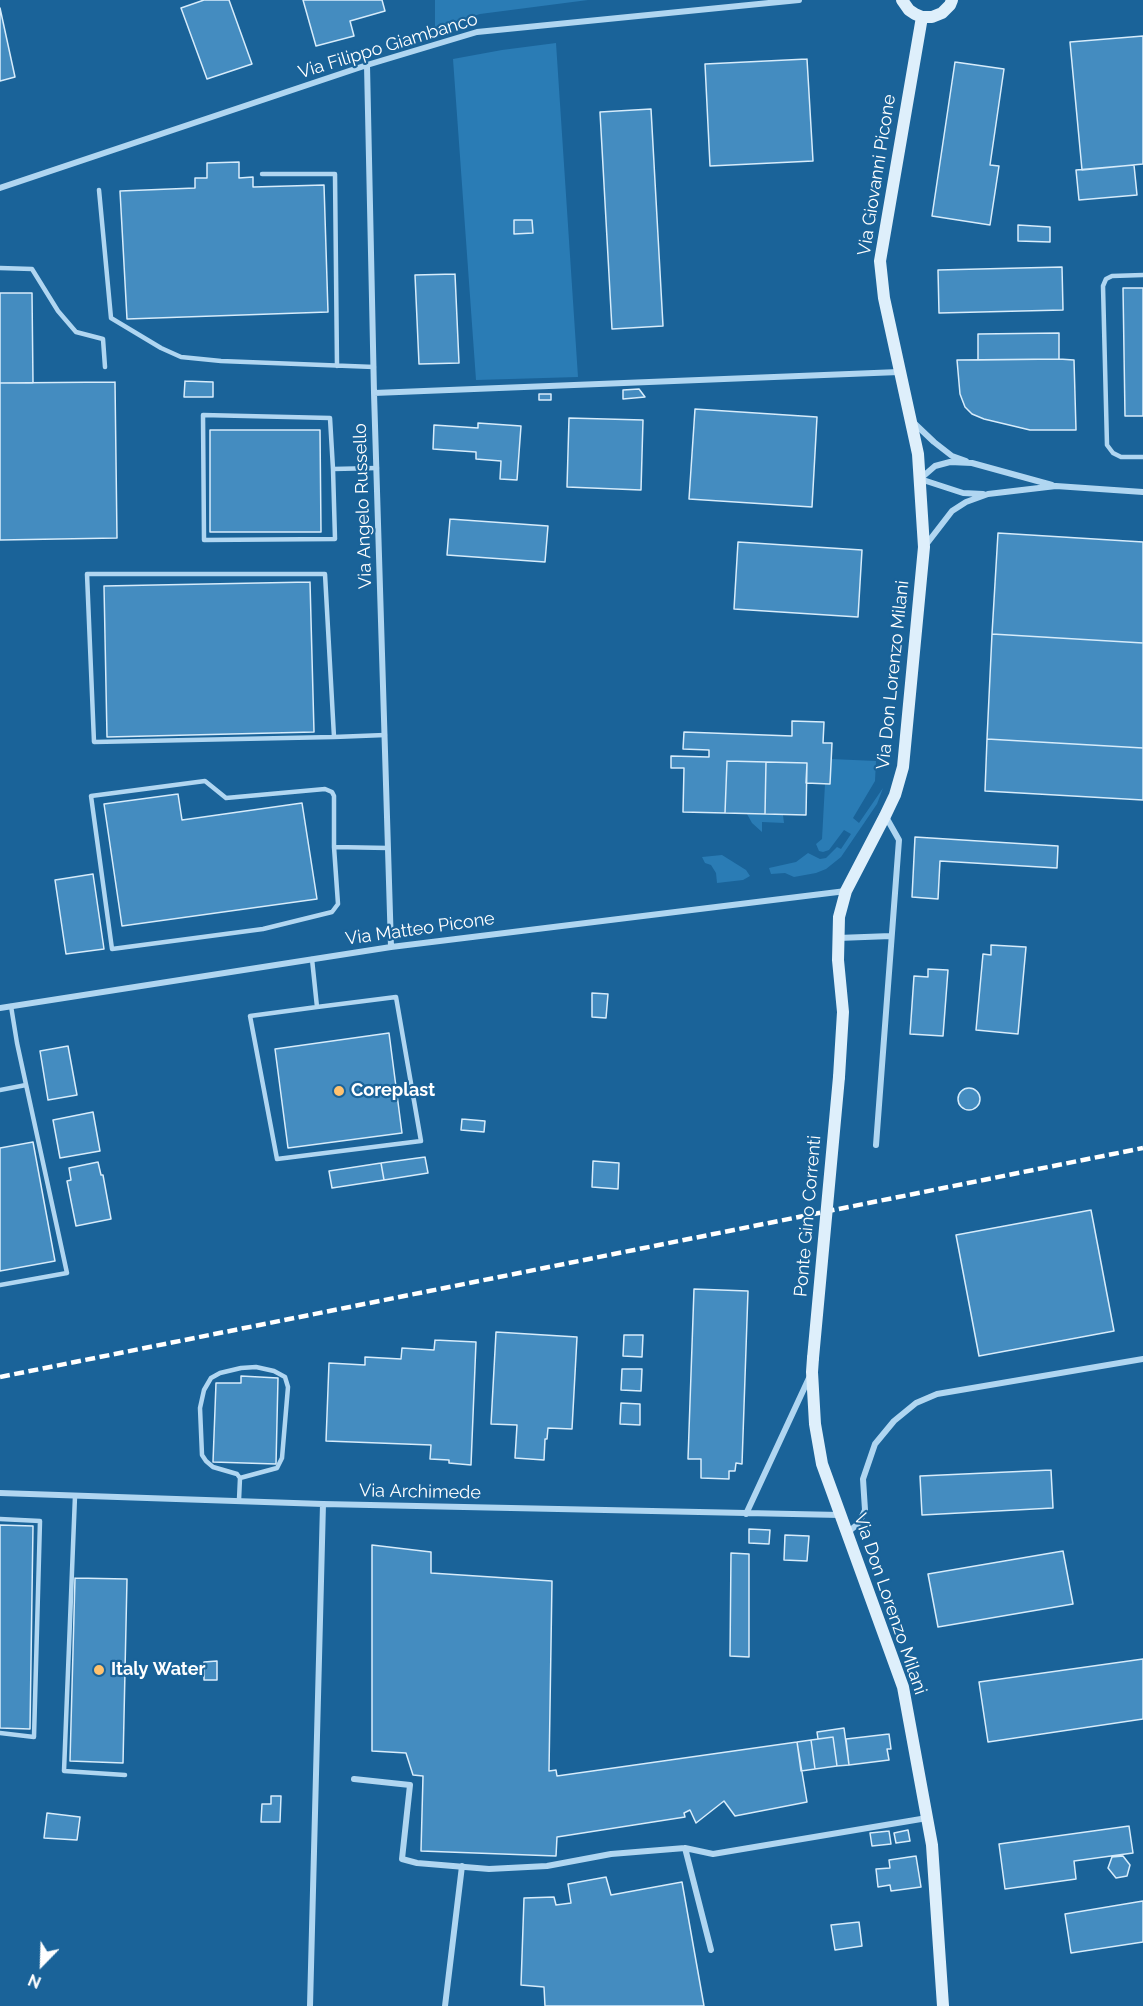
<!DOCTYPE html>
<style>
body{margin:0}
#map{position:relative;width:1143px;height:2006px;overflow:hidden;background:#1a6399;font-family:Raleway,sans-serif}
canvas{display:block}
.north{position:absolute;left:12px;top:1934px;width:60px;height:60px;-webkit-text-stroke:4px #1a6399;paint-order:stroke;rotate:203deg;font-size:16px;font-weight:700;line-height:24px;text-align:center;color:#fff}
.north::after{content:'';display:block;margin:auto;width:21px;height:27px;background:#fff;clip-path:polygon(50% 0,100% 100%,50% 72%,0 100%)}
</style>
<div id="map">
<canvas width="1143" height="2006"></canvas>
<div class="north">N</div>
</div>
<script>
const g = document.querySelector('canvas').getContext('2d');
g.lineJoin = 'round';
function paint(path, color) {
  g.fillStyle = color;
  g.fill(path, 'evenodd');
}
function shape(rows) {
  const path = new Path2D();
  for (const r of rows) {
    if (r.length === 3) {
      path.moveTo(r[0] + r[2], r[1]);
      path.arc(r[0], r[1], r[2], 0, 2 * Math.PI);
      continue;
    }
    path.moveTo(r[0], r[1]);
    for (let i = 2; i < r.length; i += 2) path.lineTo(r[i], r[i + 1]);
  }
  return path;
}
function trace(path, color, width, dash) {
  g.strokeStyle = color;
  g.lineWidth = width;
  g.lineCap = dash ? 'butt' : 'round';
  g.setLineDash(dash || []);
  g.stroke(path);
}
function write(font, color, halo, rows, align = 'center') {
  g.font = font + ' Raleway,sans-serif';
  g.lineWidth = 4.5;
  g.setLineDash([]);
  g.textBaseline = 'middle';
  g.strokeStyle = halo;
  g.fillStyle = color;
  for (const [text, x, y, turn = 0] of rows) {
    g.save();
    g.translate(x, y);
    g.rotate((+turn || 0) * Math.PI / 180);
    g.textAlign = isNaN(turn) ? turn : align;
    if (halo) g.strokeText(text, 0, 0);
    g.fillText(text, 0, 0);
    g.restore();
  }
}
paint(shape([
 [435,0,588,0,480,14,435,28],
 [556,43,578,377,476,380,453,59,502,50],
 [831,759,876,761,875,781,853,818,859,823,883,788,877,804,841,857,826,869,816,873,794,877,785,873,771,874,769,868,796,862,808,853,820,859,826,858,837,847,841,849,851,834,844,830,829,850,823,852,819,851,816,844,822,839,825,784,830,783],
 [747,814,783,815,784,823,762,822,762,832,752,823],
 [722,855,746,870,750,876,743,880,717,883,716,873,711,865,705,863,702,857]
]), '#2a7cb5');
const building = shape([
 [204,0,229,0,252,64,207,79,181,8,204,0],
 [303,0,382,0,385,11,350,21,354,36,316,46,303,0],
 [0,8,15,77,0,81,0,8],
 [1143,36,1143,164,1082,170,1070,42,1143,36],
 [807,59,813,161,710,166,705,64,807,59],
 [955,62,1004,69,990,165,999,166,990,225,932,216,955,62],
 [651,109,663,326,612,329,600,112,651,109],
 [239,162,239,178,253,177,253,187,324,185,328,312,127,319,120,191,195,188,195,178,207,178,207,163,239,162],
 [1134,165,1137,195,1079,200,1076,170,1134,165],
 [514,220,532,220,533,233,514,234,514,220],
 [1018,225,1050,227,1050,242,1018,241,1018,225],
 [1062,267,1063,310,939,313,938,270,1062,267],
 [455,274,459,363,419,364,415,275,455,274],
 [1123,288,1143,288,1143,416,1125,416,1123,288],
 [0,293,32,293,33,383,0,383,0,293],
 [1059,333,1059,359,978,360,978,334,1059,333],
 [1059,359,1074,360,1076,430,1030,430,984,419,972,414,965,407,960,394,957,360,1059,359],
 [185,381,213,382,213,397,184,397,185,381],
 [115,382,117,538,0,540,0,383,115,382],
 [639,389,645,397,623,399,623,390,639,389],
 [539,394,551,394,551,400,539,400,539,394],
 [695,409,817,417,812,507,689,499,695,409],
 [569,418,643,420,641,490,567,487,569,418],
 [478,423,521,426,517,480,500,479,501,461,476,459,476,452,433,449,434,425,478,428,478,423],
 [210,430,320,430,321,532,210,532,210,430],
 [450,519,548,526,545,562,447,555,450,519],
 [998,533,1143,542,1143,643,992,634,998,533],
 [738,542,862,550,858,617,734,609,738,542],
 [310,582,314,732,107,737,104,586,310,582],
 [992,634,1143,643,1143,748,987,739,992,634],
 [792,721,824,722,823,743,832,743,830,784,806,783,807,763,727,761,725,813,683,812,684,768,671,768,671,756,709,757,709,750,683,749,684,732,792,736,792,721],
 [987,739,1143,748,1143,800,985,791,987,739],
 [727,761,766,762,765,814,725,813,727,761],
 [766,762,807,763,806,815,765,814,766,762],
 [178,794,182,820,302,803,317,899,122,926,104,804,178,794],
 [915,837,1058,846,1057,868,940,861,938,899,912,897,915,837],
 [93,874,104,949,66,954,55,880,93,874],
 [991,945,1026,947,1018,1034,976,1030,983,954,991,955,991,945],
 [928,969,948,970,943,1036,910,1034,914,976,928,977,928,969],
 [592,993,608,994,606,1018,592,1017,592,993],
 [389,1033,402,1133,288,1148,275,1049,389,1033],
 [68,1046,77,1095,48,1100,40,1051,68,1046],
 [969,1099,11],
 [93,1112,100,1151,60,1158,53,1120,93,1112],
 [462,1119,485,1121,484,1132,461,1130,462,1119],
 [33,1142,55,1261,0,1271,0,1148,33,1142],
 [425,1157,428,1173,384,1180,381,1163,425,1157],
 [593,1161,619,1163,618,1189,592,1187,593,1161],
 [98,1162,101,1175,103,1175,111,1219,76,1226,67,1181,71,1180,69,1168,98,1162],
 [381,1163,384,1180,332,1188,329,1171,381,1163],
 [1091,1210,1114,1331,979,1356,956,1235,1091,1210],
 [694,1289,748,1291,742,1464,736,1463,735,1471,729,1471,729,1479,701,1478,701,1459,688,1459,694,1289],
 [496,1332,577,1337,572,1429,548,1428,547,1439,545,1439,544,1460,515,1458,517,1425,491,1424,496,1332],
 [624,1335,643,1335,642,1357,623,1356,624,1335],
 [435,1340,476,1342,471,1465,449,1463,449,1460,430,1459,431,1445,326,1441,329,1363,365,1365,365,1357,401,1359,402,1348,434,1350,435,1340],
 [622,1369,642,1369,641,1391,621,1390,622,1369],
 [241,1376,278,1378,276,1464,213,1462,216,1383,241,1383,241,1376],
 [621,1403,640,1404,640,1425,620,1424,621,1403],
 [1051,1470,1053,1508,922,1515,920,1476,1051,1470],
 [0,1525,33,1526,30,1729,0,1728,0,1525],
 [749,1529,770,1530,769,1544,749,1543,749,1529],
 [785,1535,809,1536,807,1561,784,1560,785,1535],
 [372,1545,431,1552,431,1573,552,1581,549,1771,556,1770,557,1776,797,1742,807,1802,735,1816,724,1801,696,1823,690,1810,684,1813,685,1817,557,1837,556,1856,421,1851,423,1776,413,1775,406,1753,372,1751,372,1545],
 [1063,1551,1073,1604,938,1627,928,1574,1063,1551],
 [731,1553,749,1554,749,1657,730,1656,731,1553],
 [75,1578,127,1579,123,1763,70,1761,75,1578],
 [1143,1659,1143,1719,988,1742,979,1682,1143,1659],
 [217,1661,217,1680,204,1680,204,1662,217,1661],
 [844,1728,849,1765,837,1766,833,1737,818,1739,817,1732,844,1728],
 [889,1734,891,1749,887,1749,889,1760,849,1765,846,1739,889,1734],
 [833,1737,837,1766,815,1769,811,1740,833,1737],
 [811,1740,815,1769,801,1771,797,1742,811,1740],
 [271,1796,281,1796,280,1822,261,1822,262,1804,271,1804,271,1796],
 [47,1813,80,1817,77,1840,44,1838,47,1813],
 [1129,1826,1133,1853,1074,1861,1076,1879,1005,1889,999,1844,1129,1826],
 [908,1830,910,1841,896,1843,894,1833,908,1830],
 [889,1831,891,1844,872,1846,870,1833,889,1831],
 [916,1856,921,1887,891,1891,890,1885,878,1887,876,1869,890,1868,889,1860,916,1856],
 [1123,1856,1130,1865,1127,1876,1116,1878,1108,1868,1112,1857,1123,1856],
 [606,1877,611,1895,682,1882,704,2006,545,2006,544,1987,521,1985,524,1898,554,1897,556,1905,571,1903,568,1884,606,1877],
 [1143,1901,1143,1942,1071,1953,1065,1914,1143,1901],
 [859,1922,862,1946,835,1950,831,1925,859,1922]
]);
paint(building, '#448cc0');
trace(building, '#d7ecfb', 1.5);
trace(shape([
 [262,174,335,174,337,366],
 [99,190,111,318,161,348,181,357,221,361,374,367],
 [0,268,32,269,58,311,76,332,103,339,105,367],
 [1143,275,1112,276,1106,279,1103,286,1107,445,1113,453,1121,457,1143,457],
 [333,469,335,539,204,540,203,415,330,418,333,469,377,468],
 [334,737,94,742,87,574,325,574,334,737,385,735],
 [334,847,334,796,332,792,325,789,226,798,205,781,91,796,112,949,263,929,332,912,338,904,334,847,388,848],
 [312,959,317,1007,250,1016,277,1159,421,1141,396,997,317,1007],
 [0,1090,26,1085],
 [0,1285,67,1273,17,1043,11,1006],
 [75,1496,64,1771,125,1775],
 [239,1500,240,1478,237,1474,213,1467,206,1461,202,1455,200,1408,204,1390,211,1378,220,1373,241,1368,256,1367,274,1371,285,1377,288,1387,282,1458,277,1468,240,1478],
 [0,1519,40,1521,34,1737,0,1733]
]), '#b0d6f1', 4.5);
trace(shape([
 [367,65,374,393,391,947],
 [0,188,367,65,477,32,799,0],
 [374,393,899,372],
 [914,423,934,442,952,456,966,461],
 [983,494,963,493,920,479,935,466,950,462,972,463,1052,485],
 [925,546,952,511,966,502,988,494,1056,486,1143,492],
 [838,938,891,936],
 [0,1008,391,947,846,891],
 [876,1145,899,840,886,817],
 [0,1493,323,1504,840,1515],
 [746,1514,809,1378],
 [847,1533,859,1523,865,1510,863,1479,875,1444,894,1421,916,1403,937,1394,1143,1359],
 [354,1779,410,1785,402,1859,417,1863,489,1869,547,1866,611,1854,685,1848,713,1854,927,1818],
 [685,1848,711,1950],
 [310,2006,323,1504],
 [445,2006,462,1866]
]), '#b0d6f1', 6);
trace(shape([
 [902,0,909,10,915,14,922,17,932,17,942,13,950,5,952,0],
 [839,1077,843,1012,838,960,839,917,846,891,885,816,895,795,903,767,924,547,918,454,884,298,880,261,922,17],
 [813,1358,812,1372,815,1424,822,1464,903,1687,932,1845,943,2006]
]), '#deeffb', 12);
trace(shape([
 [0,1377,1143,1148]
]), '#fff', 4.5, [10, 4.5]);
trace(shape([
 [813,1358,839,1077]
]), '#deeffb', 12);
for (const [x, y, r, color] of [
 [339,1091,6,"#ffc26f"],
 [99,1670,6,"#ffc26f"]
]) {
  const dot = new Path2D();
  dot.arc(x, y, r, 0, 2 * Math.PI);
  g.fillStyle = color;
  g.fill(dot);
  trace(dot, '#1a6399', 2);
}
write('18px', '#fff', '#1a6399', [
 ["Via Filippo Giambanco",388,46,-17],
 ["Via Giovanni Picone",877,175,-81],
 ["Via Angelo Russello",363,506,-92],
 ["Via Don Lorenzo Milani",893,675,-84],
 ["Via Matteo Picone",420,929,-8],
 ["Ponte Gino Correnti",808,1216,-85],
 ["Via Archimede",420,1492,1],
 ["Via Don Lorenzo Milani",890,1604,71]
]);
write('bold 18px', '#fff', '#1a6399', [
 ["Coreplast",351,1091],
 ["Italy Water",111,1670]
], 'left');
</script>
